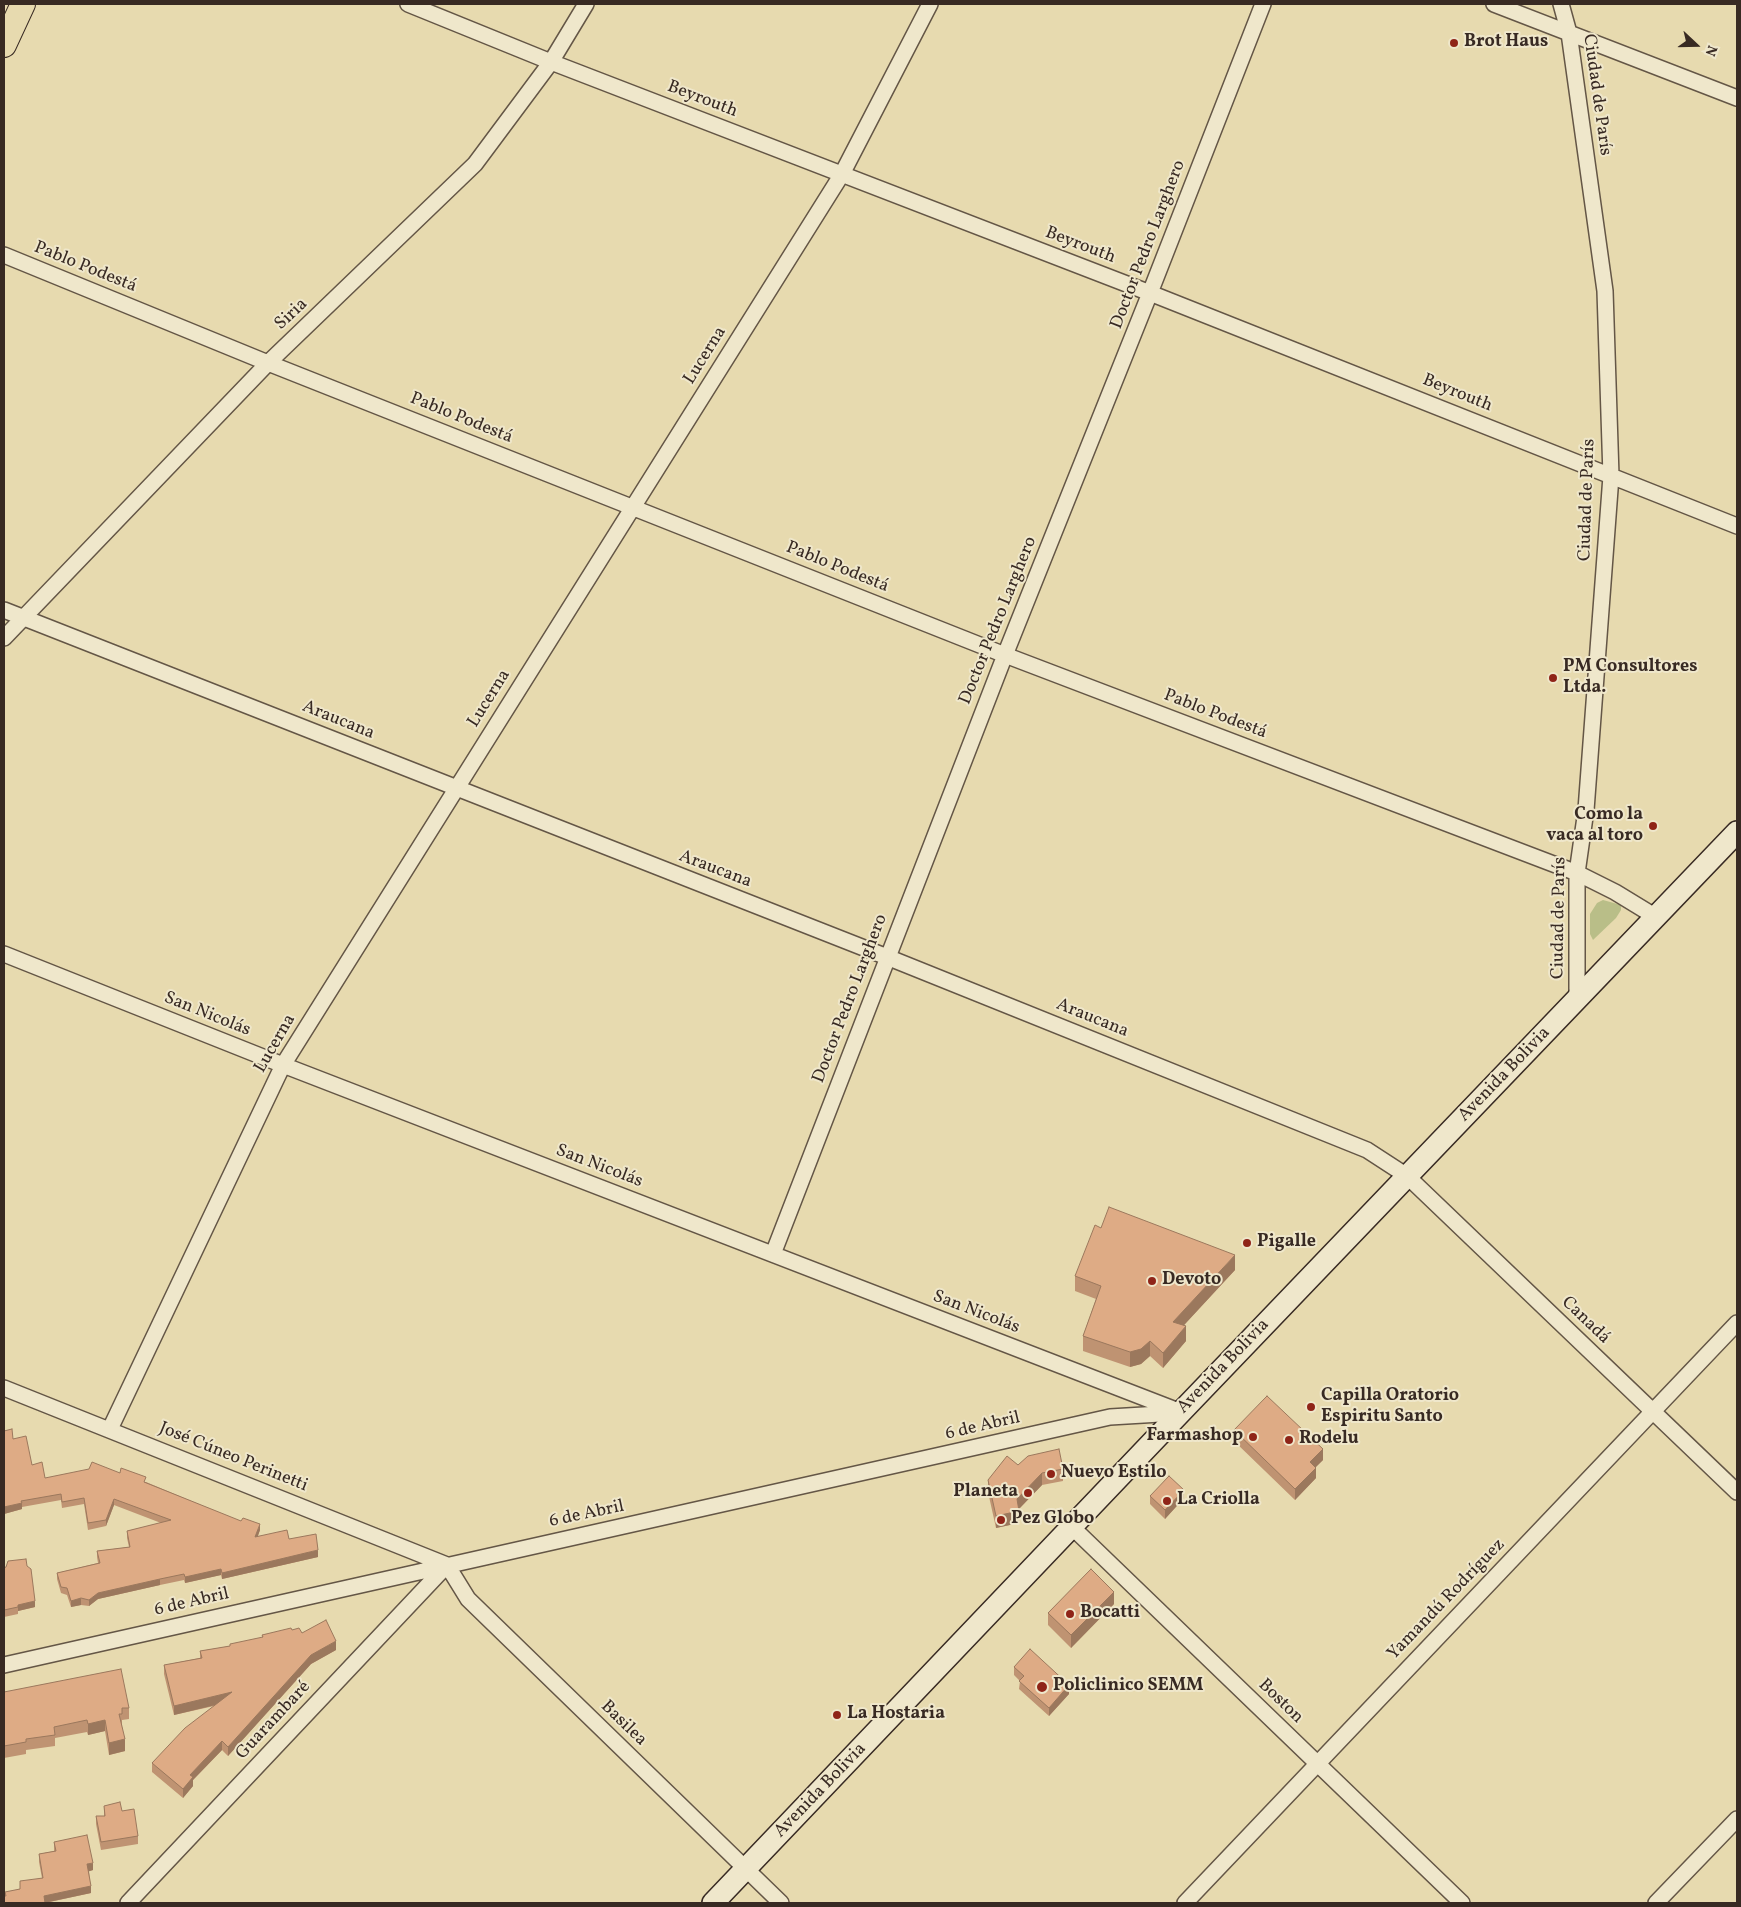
<!DOCTYPE html>
<meta charset="utf-8">
<style>
body{margin:0}
#map{position:relative;width:1741px;height:1907px;overflow:hidden;background:#e7daaf;font-family:Vollkorn,serif}
canvas{display:block}
.frame{position:absolute;inset:0;border:5px solid #382a23;pointer-events:none}
.north{position:absolute;left:1671px;top:20px;width:50px;height:50px;-webkit-text-stroke:4px #efe7cb;paint-order:stroke;rotate:111deg;font-size:14px;font-weight:700;line-height:20px;text-align:center;color:#382a23}
.north::after{content:'';display:block;margin:auto;width:18px;height:22px;background:#382a23;clip-path:polygon(50% 0,100% 100%,50% 72%,0 100%)}
</style>
<div id="map">
<canvas width="1741" height="1907"></canvas>
<div class="frame"></div>
<div class="north">N</div>
</div>
<script>
const g = document.querySelector('canvas').getContext('2d');
g.lineJoin = 'round';
function paint(path, color) {
  g.fillStyle = color;
  g.fill(path, 'evenodd');
}
function shape(rows) {
  const path = new Path2D();
  for (const r of rows) {
    path.moveTo(r[0], r[1]);
    for (let i = 2; i < r.length; i += 2) path.lineTo(r[i], r[i + 1]);
  }
  return path;
}
function trace(path, color, width, dash) {
  g.strokeStyle = color;
  g.lineWidth = width;
  g.lineCap = dash ? 'butt' : 'round';
  g.setLineDash(dash || []);
  g.stroke(path);
}
function write(font, color, halo, rows, align = 'center') {
  g.font = font + ' Vollkorn,serif';
  g.lineWidth = 4;
  g.setLineDash([]);
  g.textBaseline = 'middle';
  g.strokeStyle = halo;
  g.fillStyle = color;
  for (const [text, x, y, turn = 0] of rows) {
    g.save();
    g.translate(x, y);
    g.rotate((+turn || 0) * Math.PI / 180);
    g.textAlign = isNaN(turn) ? turn : align;
    if (halo) g.strokeText(text, 0, 0);
    g.fillText(text, 0, 0);
    g.restore();
  }
}
paint(shape([
 [1603,900,1621,905,1621,910,1616,918,1593,940,1590,934,1590,914,1597,903]
]), '#b9be88');
const street = shape([
 [408,4,551,62,1150,293,1737,526],
 [1494,4,1737,98],
 [1561,4,1569,33,1605,291,1611,476,1586,810,1577,873,1577,999],
 [4,255,268,363,1005,655,1577,873,1615,892,1656,917],
 [4,610,887,957,1367,1150,1407,1176,1737,1492],
 [4,638,268,363,475,164,551,62,586,4],
 [4,954,283,1065,1181,1412],
 [773,1254,1005,655,1150,293,1263,4],
 [4,1388,447,1565],
 [110,1429,283,1065,842,174,930,4],
 [1072,1527,1462,1903],
 [447,1565,468,1599,781,1903],
 [4,1665,1110,1417,1177,1413],
 [128,1903,447,1565],
 [1185,1903,1737,1323],
 [1656,1903,1737,1819]
]);
const secondary = shape([
 [713,1903,1181,1412,1737,832]
]);
const primary = shape([
 [4,45,23,4]
]);
trace(street, '#645646', 18);
trace(secondary, '#382a23', 24);
trace(primary, '#382a23', 26);
trace(street, '#efe7cb', 15);
trace(secondary, '#efe7cb', 21);
trace(primary, '#e7daaf', 24);
paint(shape([
 [1235,1270,1184,1325,1186,1341,1163,1368,1150,1356,1141,1364,1130,1367,1083,1351,1083,1336,1096,1299,1075,1291,1075,1276],
 [1234,1430,1323,1460,1315,1467,1316,1478,1295,1500,1234,1441],
 [4,1431,13,1439,32,1465,45,1478,146,1482,260,1530,258,1536,289,1539,318,1557,222,1579,221,1575,185,1583,184,1580,160,1585,98,1599,89,1606,81,1605,71,1607,67,1595,61,1593,57,1579,57,1573,98,1563,97,1557,97,1551,129,1547,127,1538,127,1531,161,1523,114,1505,106,1526,88,1530,84,1504,62,1508,61,1500,22,1507,22,1509,4,1514],
 [1018,1465,1063,1469,1063,1481,1042,1485,1019,1509,1019,1523,996,1528,988,1492,988,1480],
 [1150,1496,1184,1498,1165,1519,1150,1504],
 [4,1568,35,1607,18,1611,18,1614,4,1617],
 [1114,1604,1071,1648,1048,1625,1048,1613],
 [292,1630,302,1633,336,1650,311,1664,228,1756,222,1750,193,1780,193,1786,183,1798,152,1772,152,1763,214,1706,174,1715,164,1674,164,1665,200,1658,200,1651,230,1646,262,1638,262,1635],
 [1014,1667,1069,1694,1049,1716,1019,1689,1020,1681,1014,1675],
 [4,1692,129,1708,129,1719,122,1720,122,1726,125,1751,109,1755,105,1731,88,1735,87,1732,55,1738,55,1746,26,1750,26,1754,4,1758],
 [104,1806,122,1811,138,1836,138,1844,101,1850,96,1824,96,1816,104,1816],
 [54,1842,93,1870,89,1871,91,1893,45,1903,5,1896,5,1892,20,1889,42,1878,39,1862,39,1854,54,1851]
]), '#bf9372');
paint(shape([
 [1235,1255,1235,1270,1173,1337,1173,1322],
 [1186,1326,1186,1341,1163,1368,1163,1353],
 [1150,1341,1150,1356,1141,1364,1130,1367,1130,1352],
 [1323,1449,1323,1460,1310,1473,1310,1462],
 [1316,1468,1316,1478,1295,1500,1295,1489],
 [1042,1473,1042,1485,1017,1511,1019,1511,1019,1523,996,1528,996,1516,1017,1499],
 [1184,1490,1184,1498,1165,1519,1165,1510],
 [114,1499,114,1505,106,1526,106,1520],
 [22,1503,22,1509,4,1514,4,1507],
 [260,1524,260,1530,255,1543,255,1537],
 [318,1550,318,1557,222,1579,222,1573],
 [221,1569,221,1575,185,1583,185,1577],
 [160,1579,160,1585,98,1599,89,1606,89,1600,98,1593],
 [1114,1592,1114,1604,1071,1648,1071,1635],
 [81,1598,81,1605,71,1607,71,1601],
 [35,1601,35,1607,18,1611,18,1605],
 [336,1641,336,1650,311,1664,228,1756,228,1747,311,1655],
 [1069,1685,1069,1694,1049,1716,1049,1708],
 [232,1692,232,1701,174,1715,174,1706],
 [105,1720,105,1731,88,1735,88,1724],
 [125,1739,125,1751,109,1755,109,1743],
 [222,1741,222,1750,193,1780,193,1786,183,1798,183,1789,190,1775],
 [93,1863,93,1870,87,1872,87,1864],
 [91,1886,91,1893,44,1903,44,1896]
]), '#9b785d');
const building = shape([
 [1109,1207,1235,1255,1173,1322,1186,1326,1163,1353,1150,1341,1141,1349,1130,1352,1083,1336,1101,1286,1075,1276,1095,1225,1101,1228,1109,1207],
 [1267,1396,1323,1449,1310,1462,1316,1468,1295,1489,1234,1430,1267,1396],
 [12,1429,13,1439,26,1436,32,1465,42,1462,45,1478,89,1469,92,1462,120,1473,121,1468,146,1477,144,1482,241,1521,243,1518,260,1524,255,1537,287,1530,289,1539,316,1534,318,1550,222,1573,221,1569,185,1577,184,1574,160,1579,98,1593,89,1600,81,1598,71,1601,67,1588,61,1587,57,1573,100,1563,97,1551,130,1547,127,1531,171,1520,114,1499,106,1520,88,1523,84,1498,62,1502,61,1494,21,1501,22,1503,4,1507,4,1431,12,1429],
 [1059,1449,1063,1469,1042,1473,1017,1499,1019,1511,996,1516,988,1480,1007,1456,1018,1465,1028,1456,1059,1449],
 [1169,1476,1184,1490,1165,1510,1150,1496,1169,1476],
 [26,1559,27,1566,31,1569,35,1601,18,1605,18,1607,4,1610,4,1568,6,1567,8,1561,26,1559],
 [1091,1569,1114,1592,1071,1635,1048,1613,1091,1569],
 [326,1620,336,1641,311,1655,228,1747,222,1741,190,1775,193,1777,183,1789,152,1763,185,1728,232,1692,174,1706,164,1665,202,1658,200,1651,230,1646,230,1644,263,1637,262,1635,291,1628,292,1630,299,1628,302,1633,326,1620],
 [1030,1649,1069,1685,1049,1708,1019,1681,1024,1676,1014,1667,1030,1649],
 [121,1669,129,1708,122,1708,122,1714,119,1714,125,1739,109,1743,105,1720,88,1724,87,1720,54,1727,55,1735,26,1739,26,1742,4,1746,4,1692,121,1669],
 [120,1802,122,1811,134,1809,138,1836,101,1842,96,1816,105,1816,104,1806,120,1802],
 [87,1835,93,1863,87,1864,91,1886,44,1896,45,1903,4,1903,4,1896,6,1896,5,1892,20,1889,20,1881,43,1878,39,1854,56,1851,54,1842,87,1835]
]);
paint(building, '#deab85');
trace(building, '#9b785d', 1);
for (const [x, y, r, color] of [
 [1454,43,5,"#8f2418"],
 [1553,678,5,"#8f2418"],
 [1653,826,5,"#8f2418"],
 [1247,1243,5,"#8f2418"],
 [1152,1281,5,"#8f2418"],
 [1311,1407,5,"#8f2418"],
 [1253,1437,5,"#8f2418"],
 [1289,1440,5,"#8f2418"],
 [1051,1474,5,"#8f2418"],
 [1028,1493,5,"#8f2418"],
 [1167,1501,5,"#8f2418"],
 [1001,1520,5,"#8f2418"],
 [1070,1614,5,"#8f2418"],
 [1042,1687,6,"#8f2418"],
 [837,1715,5,"#8f2418"]
]) {
  const dot = new Path2D();
  dot.arc(x, y, r, 0, 2 * Math.PI);
  g.fillStyle = color;
  g.fill(dot);
  trace(dot, '#efe7cb', 2);
}
write('bold 18px', '#382a23', '#efe7cb', [
 ["Brot Haus",1464,43],
 ["PM Consultores",1563,668],
 ["Ltda.",1563,689],
 ["Como la",1643,816,"right"],
 ["vaca al toro",1643,837,"right"],
 ["Pigalle",1257,1243],
 ["Devoto",1162,1281],
 ["Capilla Oratorio",1321,1397],
 ["Espiritu Santo",1321,1418],
 ["Farmashop",1243,1437,"right"],
 ["Rodelu",1299,1440],
 ["Nuevo Estilo",1061,1474],
 ["Planeta",1018,1493,"right"],
 ["La Criolla",1177,1501],
 ["Pez Globo",1011,1520],
 ["Bocatti",1080,1614],
 ["Policlinico SEMM",1053,1687],
 ["La Hostaria",847,1715]
], 'left');
write('18px', '#382a23', '#efe7cb', [
 ["Ciudad de París",1596,95,82],
 ["Beyrouth",702,100,21],
 ["Doctor Pedro Larghero",1149,245,-69],
 ["Beyrouth",1080,246,21],
 ["Pablo Podestá",85,268,22],
 ["Siria",292,315,-43],
 ["Lucerna",706,356,-58],
 ["Beyrouth",1457,394,22],
 ["Pablo Podestá",461,419,22],
 ["Ciudad de París",1588,500,-88],
 ["Pablo Podestá",837,568,22],
 ["Doctor Pedro Larghero",999,621,-68],
 ["Lucerna",490,699,-58],
 ["Pablo Podestá",1215,715,21],
 ["Araucana",338,721,22],
 ["Araucana",715,870,21],
 ["Ciudad de París",1560,918,-89],
 ["Doctor Pedro Larghero",851,999,-69],
 ["San Nicolás",207,1015,22],
 ["Araucana",1092,1019,22],
 ["Lucerna",276,1044,-60],
 ["Avenida Bolivia",1505,1075,-46],
 ["San Nicolás",599,1167,21],
 ["San Nicolás",976,1313,21],
 ["Canadá",1585,1321,44],
 ["Avenida Bolivia",1224,1367,-46],
 ["6 de Abril",983,1427,-13],
 ["José Cúneo Perinetti",233,1458,22],
 ["6 de Abril",587,1515,-12],
 ["Yamandú Rodríguez",1447,1600,-46],
 ["6 de Abril",192,1603,-13],
 ["Boston",1280,1702,44],
 ["Guarambaré",274,1721,-47],
 ["Basilea",623,1724,44],
 ["Avenida Bolivia",821,1791,-46]
]);
</script>
